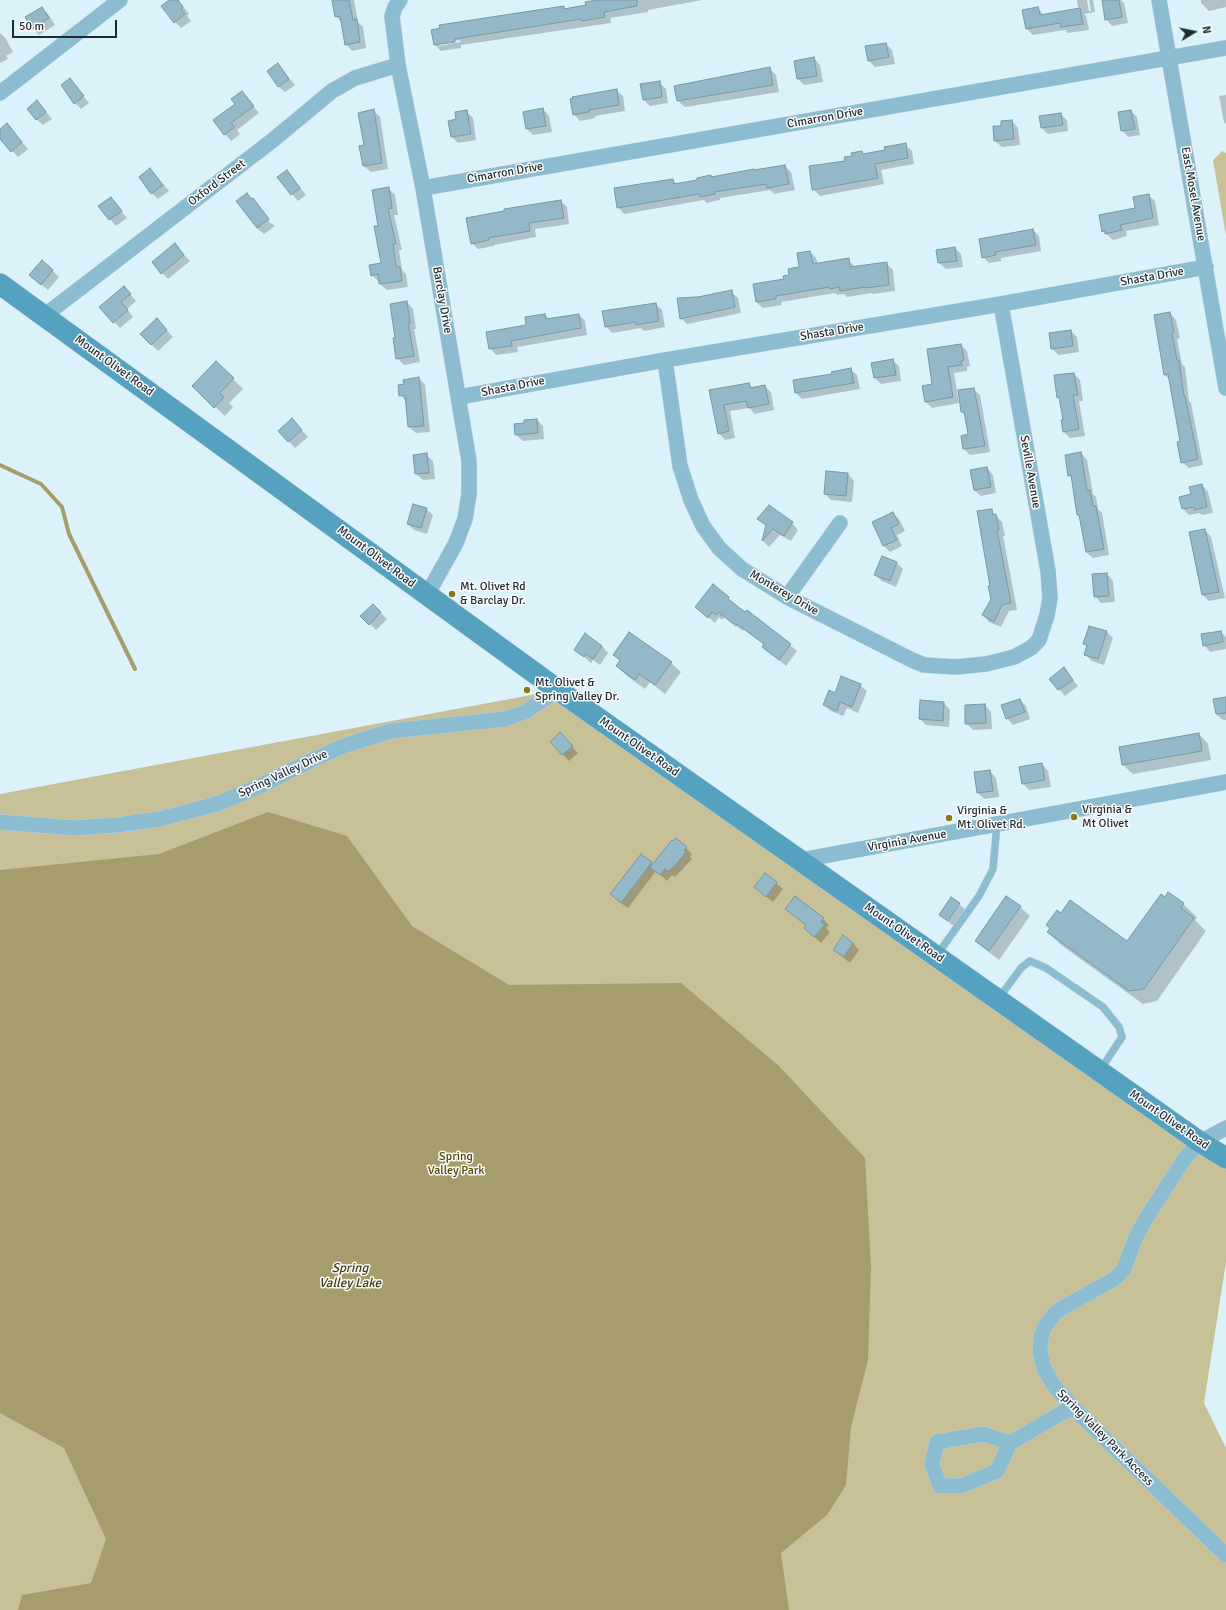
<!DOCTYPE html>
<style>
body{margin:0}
#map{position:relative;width:1226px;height:1610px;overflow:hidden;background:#dcf2fb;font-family:Signika,sans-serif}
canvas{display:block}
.north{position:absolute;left:1174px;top:12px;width:40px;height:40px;-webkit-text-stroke:3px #fbfbfb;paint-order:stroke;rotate:80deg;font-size:11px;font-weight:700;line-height:16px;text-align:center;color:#1e2c32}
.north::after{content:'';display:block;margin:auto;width:14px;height:18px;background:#1e2c32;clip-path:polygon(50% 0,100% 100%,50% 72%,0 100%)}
.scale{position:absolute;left:12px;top:20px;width:105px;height:18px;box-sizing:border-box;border:2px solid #1e2c32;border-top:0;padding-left:5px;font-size:12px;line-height:14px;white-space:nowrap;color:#1e2c32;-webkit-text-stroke:3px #fbfbfb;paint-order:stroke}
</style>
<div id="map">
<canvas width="1226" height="1610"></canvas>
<div class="north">N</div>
<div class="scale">50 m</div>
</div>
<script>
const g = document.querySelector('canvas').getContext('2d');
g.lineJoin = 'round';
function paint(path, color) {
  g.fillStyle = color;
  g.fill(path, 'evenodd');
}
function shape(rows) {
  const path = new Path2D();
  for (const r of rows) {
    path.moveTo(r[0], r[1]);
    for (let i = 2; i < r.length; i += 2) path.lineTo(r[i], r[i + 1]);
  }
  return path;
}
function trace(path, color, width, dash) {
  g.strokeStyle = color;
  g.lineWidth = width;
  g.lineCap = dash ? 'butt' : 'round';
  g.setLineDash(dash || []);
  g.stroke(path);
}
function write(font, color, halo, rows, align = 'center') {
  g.font = font + ' Signika,sans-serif';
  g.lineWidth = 3;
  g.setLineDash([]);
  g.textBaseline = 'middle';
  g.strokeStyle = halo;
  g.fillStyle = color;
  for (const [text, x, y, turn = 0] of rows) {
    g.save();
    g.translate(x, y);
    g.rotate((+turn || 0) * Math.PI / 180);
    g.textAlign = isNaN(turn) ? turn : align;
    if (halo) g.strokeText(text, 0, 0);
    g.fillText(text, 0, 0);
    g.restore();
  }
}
paint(shape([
 [1222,151,1226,153,1226,236,1213,160],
 [558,690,1226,1157,1226,1262,1204,1403,1226,1448,1226,1610,0,1610,0,794]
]), '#c8c096');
paint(shape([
 [268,812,347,836,412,926,509,985,681,983,780,1067,865,1158,871,1266,868,1360,851,1427,846,1485,827,1515,781,1553,789,1610,18,1610,22,1595,91,1583,106,1539,64,1448,0,1413,0,870,159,854]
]), '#a79d6c');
paint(shape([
 [172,0,177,0,181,4,189,14,187,16,191,21,181,28,175,22],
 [333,0,354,0,358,22,363,27,366,48,352,51,346,44,342,23,336,16],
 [601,0,702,0,648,10,648,12,610,18,611,23,461,45,461,48,441,51,435,45,432,30,564,7,566,10,587,6],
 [460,40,460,42,439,46,439,44],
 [1077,0,1087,0,1089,11,1091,11,1089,0,1093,0,1095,12,1084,14,1086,16,1089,30,1068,33,1065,30,1033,35,1027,29,1038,8,1044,15,1080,9,1078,7],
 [1103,0,1121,0,1124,3,1128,23,1112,26,1106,19],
 [1201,0,1226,0,1226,7,1209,11,1201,3],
 [42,8,48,14,55,25,39,35,33,29,26,18],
 [0,33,6,39,13,52,6,56,8,59,0,63],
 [886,44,892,50,895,64,875,67,868,60],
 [814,58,820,65,823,82,804,85,798,79,795,62],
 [278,65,295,85,285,92,278,86],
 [770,69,776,75,779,92,685,107,678,101,676,87],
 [70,80,89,103,81,109,75,103],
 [659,82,666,89,668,103,650,106,644,100],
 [616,90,623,96,625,111,595,116,595,118,580,121,574,114],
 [242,92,259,113,237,130,240,134,231,141,214,121,236,104],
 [1226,95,1226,124,1224,122,1219,96],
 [43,108,52,119,43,125,36,119],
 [543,109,549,116,552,132,533,135,527,129],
 [374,111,380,117,388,169,371,172,364,166,361,147,365,146],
 [466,111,473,118,476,140,458,143,452,137,458,120],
 [1131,111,1137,117,1140,135,1128,137,1122,130],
 [1060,114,1067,120,1068,131,1048,134,1041,127],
 [1012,121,1018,128,1020,145,1002,147,995,141,1003,126],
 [0,130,13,131,28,149,18,157,0,137],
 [905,145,912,151,914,164,881,170,884,184,820,196,813,189,853,156,862,152,865,155,886,151],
 [785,166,791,172,795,190,774,194,770,190,720,198,720,200,707,203,704,200,624,214,618,207,673,180,677,185,698,181,711,176,712,178],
 [150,169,169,191,158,199,152,193],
 [287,171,306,195,298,201,292,194],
 [388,188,395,195,398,215,394,215,402,250,399,250,402,270,406,274,408,287,387,290,380,284,380,281,378,281,372,275,382,264,379,226],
 [247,194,258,204,257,204,271,224,272,223,275,226,264,234,257,228],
 [1148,195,1155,201,1159,225,1126,231,1127,236,1113,240,1103,231,1136,208],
 [111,198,127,218,116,226,100,207],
 [560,201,567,207,569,224,535,229,536,237,494,245,494,246,478,249,472,243],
 [1033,230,1039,236,1041,251,1001,258,1001,261,989,263,983,257],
 [175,245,190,261,168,279,162,273],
 [955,248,961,254,963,267,946,269,939,263],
 [810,252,816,258,818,264,848,259,855,267,886,263,893,270,895,291,873,294,872,293,847,297,844,294,837,295,835,293,781,302,782,305,763,308,756,302,800,268],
 [42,261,59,277,48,290,37,281],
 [731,292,738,298,741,313,687,324,681,318,678,299],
 [130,294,136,301,127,309,133,317,120,328,100,307],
 [407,302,413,309,416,329,414,329,420,362,404,365,397,358,396,338],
 [656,304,662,310,665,327,644,331,641,328,612,333,606,326],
 [1170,313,1176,320,1180,338,1177,339,1182,364,1185,367,1189,401,1191,403,1203,465,1189,468,1182,462,1181,442,1170,380,1165,375],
 [545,315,550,320,579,315,585,321,587,335,517,347,518,352,496,355,490,348],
 [163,326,173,337,158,351,151,344],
 [1071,331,1077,337,1079,352,1059,355,1052,349],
 [961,345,967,351,970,366,967,367,967,371,954,373,959,403,932,408,926,402,933,385],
 [892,360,899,366,901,381,881,384,875,378,872,363],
 [216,362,243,389,229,403,233,407,225,416,193,386],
 [850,369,857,375,860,389,802,399,796,393,794,381,833,375],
 [1074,374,1080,380,1083,401,1079,401,1085,436,1070,438,1064,432,1062,421,1064,421,1060,399,1058,397],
 [419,378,425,385,430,432,416,433,409,427,407,402,400,395,405,385],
 [749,384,753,388,764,386,771,392,774,410,755,414,749,408,730,411,735,438,725,440,719,433,710,391],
 [973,389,980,395,990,452,970,455,964,449,970,435,966,416,962,412],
 [537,420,543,426,544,439,523,441,516,435],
 [298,426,308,437,295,448,279,431],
 [1081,453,1087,460,1093,494,1096,497,1098,509,1102,513,1109,555,1093,558,1086,552,1081,517,1078,515,1072,479,1069,475],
 [426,455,433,461,435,479,423,480,416,474],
 [987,468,993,475,996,493,981,496,974,490],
 [848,474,854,481,852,502,831,500,825,494],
 [1202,485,1208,492,1213,513,1202,515,1199,513,1189,515,1183,509],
 [426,509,433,515,427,534,414,530,408,524],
 [991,510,1002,522,1005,536,1003,536,1017,610,1009,611,1001,627,989,622,983,615,992,599],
 [893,513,899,519,905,531,897,535,902,546,890,552,884,546,873,522],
 [759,519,792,523,798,530,791,541,780,535,769,547,763,541,767,526],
 [1205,530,1211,537,1225,598,1209,601,1203,595,1190,533],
 [882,557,897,563,903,569,896,587,882,581,875,575],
 [1107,574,1113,581,1115,602,1101,603,1095,596],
 [728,598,735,604,734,605,790,645,797,651,786,666,763,647,765,645,744,629,743,631,724,617,722,620,719,617,715,623,696,607],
 [373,605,387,619,376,630,362,616],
 [1090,627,1107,632,1113,638,1104,665,1092,661,1085,654,1088,647,1084,644],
 [1221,632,1226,637,1226,649,1210,652,1204,645],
 [602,646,608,653,600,665,593,660,591,663,575,649],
 [614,654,671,663,681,672,665,694,650,682,645,689,627,676,617,666,621,661],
 [1064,669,1078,686,1065,696,1050,679],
 [860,685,867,691,858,713,847,708,843,716,831,711,824,705,835,694],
 [1226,698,1226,720,1223,720,1216,714],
 [1020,700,1026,706,1030,719,1013,725,1007,718],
 [944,703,950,710,949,727,926,725,920,719],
 [985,705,991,712,992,729,973,730,966,723],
 [560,734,578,753,569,761,551,742],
 [1199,734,1208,744,1211,760,1133,774,1123,765],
 [1042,764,1048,771,1051,787,1029,790,1023,784],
 [990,771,996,778,999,797,984,799,978,793,975,773],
 [686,848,692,854,690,857,692,859,675,877,672,875,667,881,656,871,628,908,618,901,651,863,653,864],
 [765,874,783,889,773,902,755,887],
 [1169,894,1183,904,1197,917,1195,920,1206,931,1157,1001,1143,1004,1061,945,1048,932,1128,942],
 [959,904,966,910,955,927,940,915],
 [1020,907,1030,916,999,960,986,950,976,940],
 [786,909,823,919,829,925,826,928,830,932,821,943,811,934,806,926],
 [853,943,859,950,850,963,834,950]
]), '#0003');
trace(shape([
 [0,465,41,484,62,507,69,534,135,669]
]), '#a79d6c', 4);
const building = shape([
 [169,0,178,0,183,7,181,9,185,14,174,23,161,6,169,0],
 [332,0,349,0,353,20,357,19,360,42,345,45,340,16,335,17,332,0],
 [597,0,637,0,637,6,604,12,605,17,581,21,581,19,455,39,455,42,434,45,431,30,440,28,439,25,564,6,564,9,586,5,585,2,597,0],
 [1102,0,1119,0,1122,17,1105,20,1102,0],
 [42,7,49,18,32,29,25,17,42,7],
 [1038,7,1040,15,1080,8,1083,24,1061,27,1060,23,1026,29,1022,10,1038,7],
 [886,43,889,57,868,61,865,46,886,43],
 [814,57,817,76,797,79,794,61,814,57],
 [278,63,289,79,278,87,267,71,278,63],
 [770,67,773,85,677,101,674,86,770,67],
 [70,78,84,96,74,104,61,85,70,78],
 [660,81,662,97,643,100,640,84,660,81],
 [617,89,619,105,589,110,589,112,573,115,570,99,573,98,572,97,617,89],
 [242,91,254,106,231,123,235,127,224,135,213,120,235,104,231,99,242,91],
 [37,100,46,112,36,120,27,109,37,100],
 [543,108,546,126,526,129,523,112,543,108],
 [374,109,382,163,363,166,359,146,364,145,358,113,374,109],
 [467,110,471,134,451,137,448,121,456,119,455,112,467,110],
 [1131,110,1135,129,1121,131,1118,112,1131,110],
 [1061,113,1063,125,1041,128,1039,116,1061,113],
 [1012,120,1014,139,994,141,993,126,1001,126,1001,121,1012,120],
 [7,123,22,142,11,152,0,139,0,129,7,123],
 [906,143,908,158,875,164,878,178,812,190,809,166,845,161,844,157,852,156,851,153,862,151,863,154,885,150,884,147,906,143],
 [785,165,789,184,767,188,766,184,714,192,715,194,700,197,699,194,617,208,614,188,673,179,674,184,697,180,697,178,711,175,711,177,754,169,754,170,785,165],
 [150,168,163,185,151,194,139,177,150,168],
 [287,170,300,188,291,195,277,177,287,170],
 [389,187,392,208,388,209,396,244,393,244,396,267,400,267,402,281,379,284,378,274,371,276,369,265,381,263,374,226,378,226,372,190,389,187],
 [247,193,251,199,253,198,269,219,257,228,236,201,247,193],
 [1149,194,1153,218,1120,225,1122,230,1105,234,1105,231,1102,232,1099,215,1135,208,1133,197,1149,194],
 [111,197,122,211,109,220,98,206,111,197],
 [561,200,564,218,529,223,530,231,488,238,489,240,471,244,466,218,504,211,504,209,561,200],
 [1033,229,1036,245,995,252,996,255,982,258,979,239,1033,229],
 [175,243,184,255,161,274,152,262,175,243],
 [955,247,957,261,938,263,936,250,955,247],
 [810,251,813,264,849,258,850,267,887,262,889,285,866,288,865,287,840,291,839,287,830,289,829,287,776,296,776,299,756,302,753,284,784,279,783,276,789,275,788,269,799,267,797,253,810,251],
 [42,260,53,270,41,285,29,275,42,260],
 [124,286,131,294,121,302,128,310,113,323,99,307,124,286],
 [732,290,735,307,680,319,677,298,698,297,732,290],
 [407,301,410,323,408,323,414,356,396,359,393,338,395,338,390,304,407,301],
 [656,303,659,321,636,325,636,322,605,327,602,311,656,303],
 [1170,312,1174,332,1172,333,1177,360,1179,360,1184,396,1185,396,1198,459,1181,463,1177,442,1180,441,1168,374,1164,375,1154,315,1170,312],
 [545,314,546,319,579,314,581,328,511,341,512,346,489,349,486,332,526,325,525,317,545,314],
 [157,318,167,330,151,345,140,334,157,318],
 [1071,330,1073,346,1051,349,1049,333,1071,330],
 [961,344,964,360,961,361,962,365,948,367,953,397,925,402,922,386,932,384,927,349,961,344],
 [893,359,896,375,874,378,871,363,893,359],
 [216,361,234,378,220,393,224,397,214,408,192,386,216,361],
 [851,368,854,383,795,393,793,380,832,374,831,372,851,368],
 [1074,373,1078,395,1073,395,1079,429,1063,432,1061,420,1063,420,1059,397,1057,398,1054,375,1074,373],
 [419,377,424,426,408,427,405,395,399,396,398,385,404,384,403,380,419,377],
 [749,383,750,388,765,385,769,404,748,408,746,401,724,405,729,431,718,434,709,390,749,383],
 [974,388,985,446,963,449,961,436,968,434,964,412,961,412,958,390,974,388],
 [292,418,302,430,288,442,278,431,292,418],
 [537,419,538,433,515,435,514,424,524,423,524,420,537,419],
 [1081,452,1087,491,1090,490,1093,506,1096,506,1104,549,1086,552,1079,515,1077,515,1071,475,1068,476,1065,455,1081,452],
 [427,453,429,473,415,474,413,455,427,453],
 [987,467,991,487,974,490,970,470,987,467],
 [826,471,848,473,846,496,824,494,826,471],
 [1202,484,1207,507,1194,510,1194,507,1182,509,1179,497,1191,494,1189,487,1202,484],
 [413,504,427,508,421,528,407,524,413,504],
 [769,505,793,522,784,536,773,529,762,541,766,525,757,519,769,505],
 [992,509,993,515,996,514,999,530,997,530,1011,603,1002,605,994,622,982,615,991,599,988,586,990,586,977,511,992,509],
 [893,512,899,524,891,528,897,540,883,546,872,522,893,512],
 [1205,529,1219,592,1202,595,1189,532,1205,529],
 [882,556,897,562,890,581,874,575,882,556],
 [1107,573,1109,596,1094,597,1092,574,1107,573],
 [713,584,729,597,728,599,745,612,747,610,791,644,779,660,762,647,764,644,737,624,736,626,718,612,716,615,712,612,708,618,695,607,713,584],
 [373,604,381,612,369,625,360,616,373,604],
 [1089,626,1107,631,1098,659,1084,655,1087,645,1083,644,1089,626],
 [1221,631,1223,642,1203,646,1201,634,1221,631],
 [629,632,672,662,655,685,639,674,635,680,616,666,620,660,613,655,629,632],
 [585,633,602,646,593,659,586,654,584,657,574,650,585,633],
 [1064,667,1073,680,1058,690,1049,679,1064,667],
 [841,676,861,684,852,707,840,702,837,711,823,705,829,690,835,693,841,676],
 [1226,697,1226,713,1216,714,1213,699,1226,697],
 [1020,699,1025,712,1006,719,1001,705,1020,699],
 [920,700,944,702,943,721,919,719,920,700],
 [985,704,986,723,965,724,965,705,985,704],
 [560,732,573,746,562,755,550,742,560,732],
 [1199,733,1202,751,1122,765,1119,747,1199,733],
 [1042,763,1045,780,1022,784,1019,767,1042,763],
 [990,770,993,791,977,793,974,772,990,770],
 [676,838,687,847,684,850,686,852,674,867,673,867,668,872,665,869,660,875,650,867,672,840,673,841,676,838],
 [641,854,652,862,621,903,610,894,641,854],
 [765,873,777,882,766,897,754,887,765,873],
 [1168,892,1184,903,1181,908,1194,918,1144,989,1129,991,1047,932,1050,928,1046,925,1057,910,1061,913,1070,900,1127,941,1161,894,1165,897,1168,892],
 [795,896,824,918,821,922,825,925,814,937,804,928,806,925,785,909,795,896],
 [1006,896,1021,906,989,951,975,941,1006,896],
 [951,897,960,903,948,921,939,915,951,897],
 [843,935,853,943,844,957,833,950,843,935]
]);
paint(building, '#94b8c7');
trace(building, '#7699a7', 1);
const lane = shape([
 [937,955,979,896,993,869,997,824],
 [999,998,1021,968,1030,961,1046,968,1103,1007,1119,1027,1122,1037,1101,1069]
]);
const street = shape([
 [400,0,395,7,392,16,398,65,423,188,469,461,469,494,465,519,456,543,427,595],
 [1159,0,1226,388],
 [0,93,120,0],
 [423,188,1226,48],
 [44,316,273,140,332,91,355,78,398,65],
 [665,360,680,466,691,500,703,526,719,548,742,569,787,597,912,660,924,665,956,667,986,664,1014,657,1031,648,1039,640,1047,615,1050,598,1048,571,1001,304],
 [459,397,665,360,1001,304,1206,267],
 [787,597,840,523],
 [0,822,74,828,117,825,160,819,220,803,262,785,312,760,346,745,391,731,505,719,525,712,558,690],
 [801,860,1226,782],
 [1226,1128,1200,1142,1185,1158,1145,1220,1135,1239,1124,1269,1116,1278,1062,1308,1053,1315,1044,1328,1041,1338,1040,1352,1044,1368,1052,1383,1072,1407,1226,1555],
 [1010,1443,983,1434,937,1442,932,1464,940,1486,961,1486,997,1471,1010,1443,1072,1407]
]);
const secondary = shape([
 [0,284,558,690,1200,1142,1226,1158]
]);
trace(lane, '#baced7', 8);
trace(street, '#baced7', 16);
trace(secondary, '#baced7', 22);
trace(lane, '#8cbcd0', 7);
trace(street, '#8cbcd0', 15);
trace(secondary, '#55a2c0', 21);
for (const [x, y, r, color] of [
 [452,594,4,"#89781d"],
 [527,690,4,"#89781d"],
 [1074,817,4,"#89781d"],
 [949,818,4,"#89781d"]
]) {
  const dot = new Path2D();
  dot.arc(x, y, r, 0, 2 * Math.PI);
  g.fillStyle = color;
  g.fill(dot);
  trace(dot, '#fbfbfb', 1.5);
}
write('12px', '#1e2c32', '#fbfbfb', [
 ["Cimarron Drive",825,118,-10],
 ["Cimarron Drive",505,173,-10],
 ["Oxford Street",217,183,-37],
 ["East Mosel Avenue",1193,194,80],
 ["Shasta Drive",1152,277,-10],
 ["Barclay Drive",442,300,80],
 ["Shasta Drive",832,332,-9],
 ["Mount Olivet Road",114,366,36],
 ["Shasta Drive",513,387,-11],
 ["Seville Avenue",1030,472,80],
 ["Mount Olivet Road",376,557,37],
 ["Monterey Drive",784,593,30],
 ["Mount Olivet Road",639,747,35],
 ["Spring Valley Drive",283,774,-25],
 ["Virginia Avenue",907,841,-10],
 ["Mount Olivet Road",904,933,35],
 ["Mount Olivet Road",1169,1120,35],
 ["Spring Valley Park Access",1105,1438,45]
]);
write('12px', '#1e2c32', '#fbfbfb', [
 ["Mt. Olivet Rd",460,587],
 ["& Barclay Dr.",460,601],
 ["Mt. Olivet &",535,683],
 ["Spring Valley Dr.",535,697],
 ["Virginia &",1082,810],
 ["Mt Olivet",1082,824],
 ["Virginia &",957,811],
 ["Mt. Olivet Rd.",957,825]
], 'left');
write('12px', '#514604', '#fbfbfb', [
 ["Spring",456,1157],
 ["Valley Park",456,1171]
]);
write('italic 13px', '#423a11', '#fbfbfb', [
 ["Spring",350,1269],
 ["Valley Lake",350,1284]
]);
</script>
